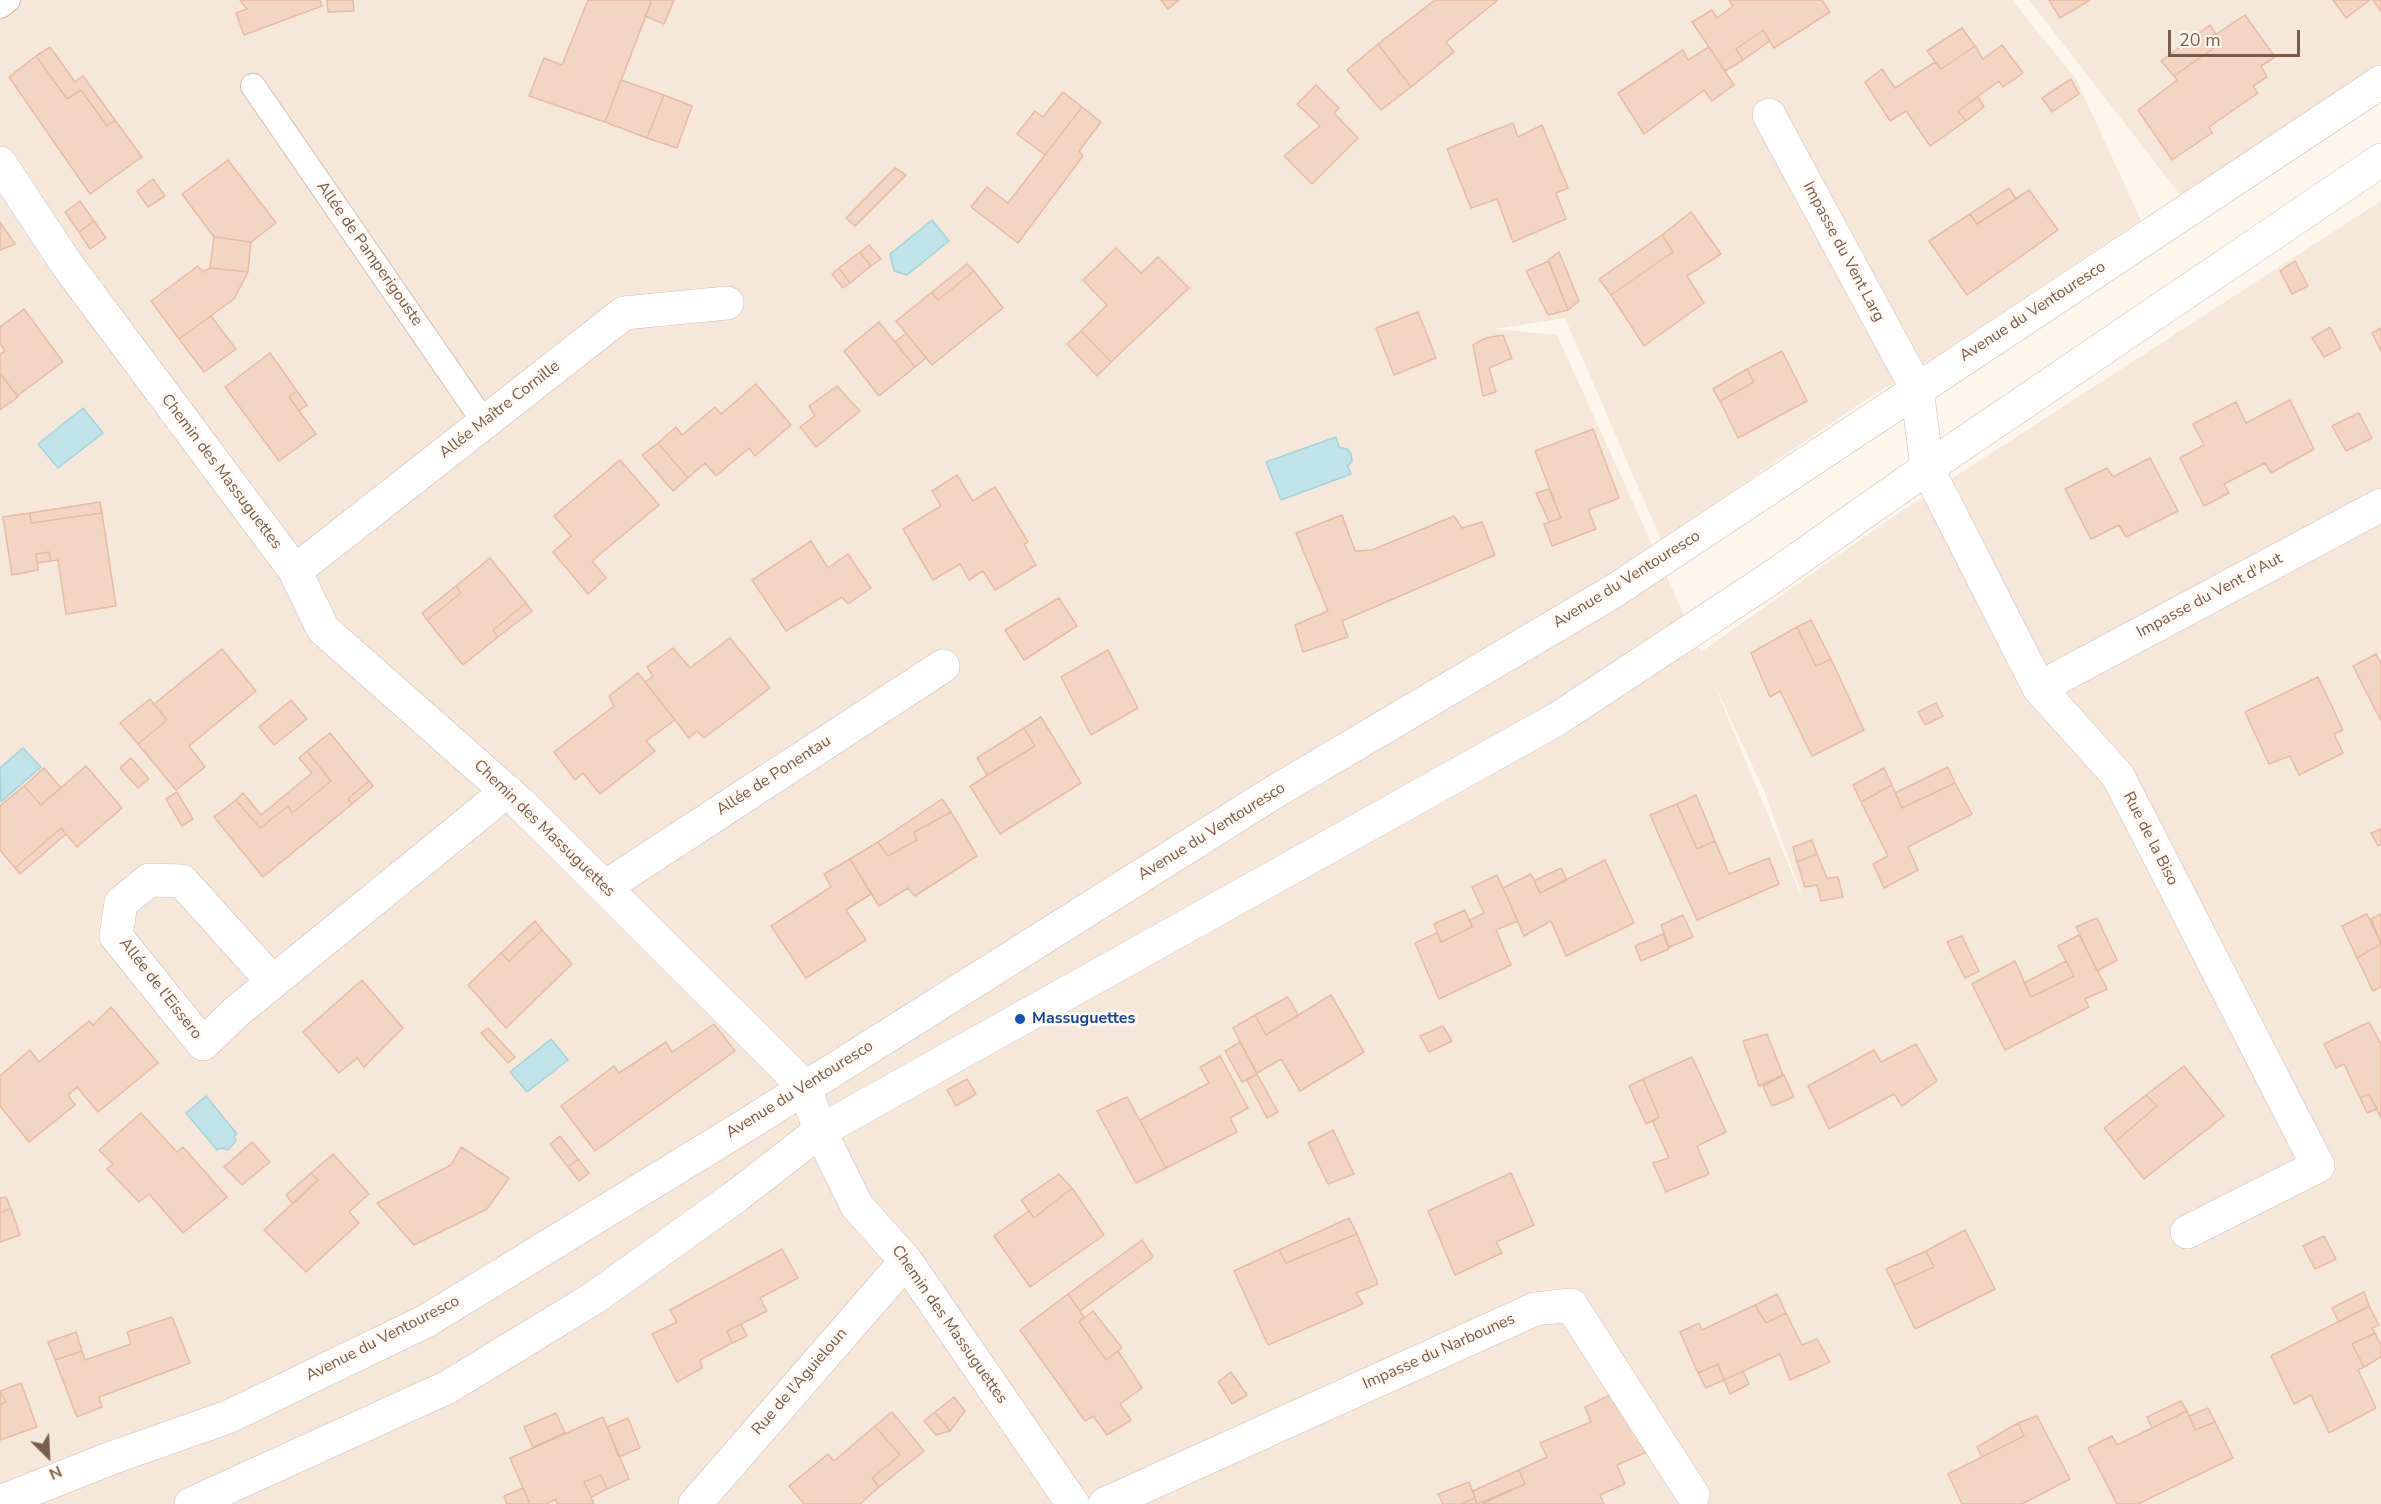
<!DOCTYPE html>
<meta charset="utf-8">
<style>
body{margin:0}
#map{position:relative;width:2381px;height:1504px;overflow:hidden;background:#fdf6ec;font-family:"Nunito Sans",sans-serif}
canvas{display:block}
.north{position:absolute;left:18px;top:1426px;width:60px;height:60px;-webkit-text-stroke:4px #fffaf3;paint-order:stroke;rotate:156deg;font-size:16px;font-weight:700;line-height:24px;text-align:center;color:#7a5c4d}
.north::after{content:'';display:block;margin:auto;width:21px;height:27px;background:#7a5c4d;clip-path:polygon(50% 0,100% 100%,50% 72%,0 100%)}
.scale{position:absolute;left:2168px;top:30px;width:132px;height:27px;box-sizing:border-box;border:3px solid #7a5c4d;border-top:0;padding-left:8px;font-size:18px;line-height:21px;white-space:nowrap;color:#7a5c4d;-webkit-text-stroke:4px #fffaf3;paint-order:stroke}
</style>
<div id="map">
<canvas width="2381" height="1504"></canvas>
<div class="north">N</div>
<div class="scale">20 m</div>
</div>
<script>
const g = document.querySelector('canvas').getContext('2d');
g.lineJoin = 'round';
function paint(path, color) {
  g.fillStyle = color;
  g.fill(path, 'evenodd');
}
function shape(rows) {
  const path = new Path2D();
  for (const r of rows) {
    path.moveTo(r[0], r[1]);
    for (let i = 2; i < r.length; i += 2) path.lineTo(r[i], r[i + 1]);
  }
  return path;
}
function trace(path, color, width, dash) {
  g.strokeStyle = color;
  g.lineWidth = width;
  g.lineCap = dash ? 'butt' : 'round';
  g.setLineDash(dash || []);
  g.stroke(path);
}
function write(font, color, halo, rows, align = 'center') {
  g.font = font + ' "Nunito Sans",sans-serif';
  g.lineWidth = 6;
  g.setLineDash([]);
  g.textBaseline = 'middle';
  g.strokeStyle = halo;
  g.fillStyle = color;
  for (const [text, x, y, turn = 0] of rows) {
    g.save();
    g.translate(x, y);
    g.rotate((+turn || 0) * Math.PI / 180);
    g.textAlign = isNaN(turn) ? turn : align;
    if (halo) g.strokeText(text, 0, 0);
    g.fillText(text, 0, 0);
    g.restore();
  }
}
paint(shape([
 [0,0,2012,0,2076,79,2141,220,1933,358,1858,405,1661,540,1565,318,1496,329,1557,335,1701,652,1897,514,2381,201,2381,1504,0,1504],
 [1711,677,1765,793,1806,907],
 [2029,0,2381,0,2381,77,2191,209]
]), '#f5e8da');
const water = shape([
 [932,220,949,241,907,275,894,271,890,254,932,220],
 [83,408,103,433,58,468,38,444,83,408],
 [1336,437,1339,447,1347,449,1351,454,1352,461,1348,466,1351,474,1281,500,1266,462,1336,437],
 [23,748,41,767,1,802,0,768,23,748],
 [551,1039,568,1060,527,1092,510,1072,551,1039],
 [206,1096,237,1134,234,1136,236,1141,228,1150,221,1148,217,1150,186,1113,206,1096]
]);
paint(water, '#bfe3e8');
trace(water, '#a5d3da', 1.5);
const building = shape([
 [240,0,320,0,322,6,244,35,236,13,247,9,240,0],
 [327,0,353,0,354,11,328,12,327,0],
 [588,0,652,0,605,122,529,96,544,58,562,65,588,0],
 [652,0,674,0,664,24,645,16,652,0],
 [1161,0,1179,0,1168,9,1161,0],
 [1435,0,1498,0,1446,42,1454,52,1411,87,1378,44,1435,0],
 [1729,0,1822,0,1830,12,1774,48,1763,30,1736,49,1743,60,1725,71,1692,22,1712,10,1717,18,1733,6,1729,0],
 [2049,0,2090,0,2060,18,2049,0],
 [2333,0,2370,0,2346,18,2333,0],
 [2373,0,2381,0,2381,11,2373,0],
 [2245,15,2275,57,2261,66,2267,77,2253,86,2258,93,2209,127,2212,133,2172,160,2138,110,2177,80,2174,76,2221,43,2215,35,2245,15],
 [2210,25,2221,43,2174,76,2161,61,2210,25],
 [1962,28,1975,46,1941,69,1927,51,1962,28],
 [1763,30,1770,41,1743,60,1736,49,1763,30],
 [1378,44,1411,87,1381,110,1347,70,1378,44],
 [2002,45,2023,73,2003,87,1999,81,1958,111,1966,121,1930,146,1906,111,1890,121,1865,82,1882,69,1895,88,1935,62,1941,69,1975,46,1983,59,2002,45],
 [50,47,75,82,83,76,115,120,107,126,81,90,67,99,36,56,50,47],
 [1709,47,1734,85,1712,101,1704,90,1644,134,1618,93,1683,50,1688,60,1709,47],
 [36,56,67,99,81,90,107,126,115,120,142,157,90,194,9,77,36,56],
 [2071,79,2079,94,2052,112,2042,98,2071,79],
 [621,80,664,95,647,138,605,122,621,80],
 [1316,85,1339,108,1334,113,1358,138,1312,184,1284,156,1320,126,1297,104,1316,85],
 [1063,92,1082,107,1045,155,1017,134,1035,111,1043,117,1063,92],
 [664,95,692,106,677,148,647,138,664,95],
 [1978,97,1984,107,1966,121,1958,111,1978,97],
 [1082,107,1101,122,1079,151,1083,156,1018,243,971,207,987,187,1008,203,1082,107],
 [1513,123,1518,137,1542,125,1568,188,1556,193,1566,219,1513,242,1497,199,1471,208,1447,149,1513,123],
 [228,160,276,223,251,242,214,237,182,194,228,160],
 [895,168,906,175,855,226,846,218,895,168],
 [153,179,165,196,148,207,137,191,153,179],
 [2009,188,2016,199,1977,224,1970,214,2009,188],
 [2029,190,2058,230,1967,295,1929,241,1970,214,1977,224,2029,190],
 [80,201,94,221,79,232,65,212,80,201],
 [1691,212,1721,254,1687,276,1704,303,1644,346,1611,295,1673,252,1662,235,1691,212],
 [94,221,106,238,90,249,79,232,94,221],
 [0,222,15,244,0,250,0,222],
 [1662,235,1673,252,1611,295,1599,279,1662,235],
 [214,237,251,242,248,272,210,268,214,237],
 [869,245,881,259,871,266,860,252,869,245],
 [1116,248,1141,273,1158,257,1189,288,1111,362,1081,331,1107,305,1083,280,1116,248],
 [860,252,871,266,850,283,839,268,860,252],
 [1559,252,1579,301,1568,310,1548,260,1559,252],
 [1549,261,1568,310,1548,315,1526,271,1549,261],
 [2295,261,2308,286,2292,294,2280,271,2295,261],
 [967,264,974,271,938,300,932,292,967,264],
 [198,266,203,272,210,268,248,272,234,299,179,339,151,301,198,266],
 [839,268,850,283,843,288,832,274,839,268],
 [974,271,1003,308,932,365,896,321,932,292,938,300,974,271],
 [24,309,63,362,17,396,0,373,0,354,5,351,0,344,0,327,24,309],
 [1418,312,1436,358,1394,375,1376,328,1418,312],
 [211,316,236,349,204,372,179,339,211,316],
 [879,322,915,367,879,396,844,351,879,322],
 [2330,327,2341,348,2324,357,2312,338,2330,327],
 [2381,328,2381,351,2372,333,2381,328],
 [1081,331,1111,362,1097,376,1067,344,1081,331],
 [906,333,926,358,915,367,895,342,906,333],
 [1503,335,1512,358,1489,368,1496,392,1483,396,1473,345,1486,338,1503,335],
 [1782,351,1807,401,1738,438,1720,401,1754,382,1747,369,1782,351],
 [270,353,297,391,289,397,316,434,279,461,225,387,270,353],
 [1747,369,1754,382,1720,401,1713,389,1747,369],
 [0,373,18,397,0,410,0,373],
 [756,384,791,425,755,456,749,448,716,476,705,463,688,478,658,443,676,427,682,435,715,407,721,414,756,384],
 [837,386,860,411,816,447,800,427,815,416,809,406,837,386],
 [297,391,307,405,299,411,289,397,297,391],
 [2290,400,2314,449,2271,473,2265,463,2224,484,2229,493,2204,506,2180,458,2204,445,2193,424,2236,402,2246,423,2290,400],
 [2359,413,2372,438,2346,451,2332,426,2359,413],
 [1593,429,1619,498,1588,510,1596,529,1552,546,1544,524,1561,518,1535,451,1593,429],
 [658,443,688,478,673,491,642,455,658,443],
 [2150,458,2178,511,2126,537,2119,525,2091,539,2065,489,2107,468,2113,477,2150,458],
 [620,460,659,505,592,561,606,578,588,594,553,552,571,536,554,516,620,460],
 [957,475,973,501,995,487,1028,542,1024,544,1036,565,995,590,983,571,969,580,960,564,933,580,903,529,941,506,932,491,957,475],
 [1549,489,1561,518,1549,522,1536,493,1549,489],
 [100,502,102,513,31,523,30,513,100,502],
 [30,513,31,523,102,513,116,606,66,614,58,560,51,561,49,552,36,554,38,570,12,575,3,517,30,513],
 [1342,515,1355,551,1372,550,1454,516,1462,528,1482,522,1495,555,1342,621,1348,637,1303,652,1295,625,1328,611,1296,533,1342,515],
 [811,541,828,568,848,554,871,588,848,604,842,597,786,631,752,580,811,541],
 [49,552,51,561,37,563,36,554,49,552],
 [490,558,526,603,493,630,498,637,463,665,427,620,461,593,456,586,490,558],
 [456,586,461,593,427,620,422,613,456,586],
 [1059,598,1077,626,1024,660,1005,630,1059,598],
 [526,603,532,611,498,637,493,630,526,603],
 [1811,620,1831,659,1816,666,1797,627,1811,620],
 [1797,627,1816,666,1831,659,1864,730,1812,756,1780,691,1770,697,1751,653,1797,627],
 [730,638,770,688,704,738,697,731,689,738,645,682,653,676,647,667,673,648,690,668,730,638],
 [222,649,256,691,189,746,205,767,176,790,138,744,167,720,154,704,222,649],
 [1108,650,1138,708,1091,735,1061,677,1108,650],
 [2376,654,2381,663,2381,721,2353,666,2376,654],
 [638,673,675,720,646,741,655,751,600,794,583,773,575,780,554,752,614,706,609,696,638,673],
 [2318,677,2343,730,2334,734,2343,753,2299,775,2290,756,2269,764,2245,712,2318,677],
 [150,699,167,720,138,744,120,723,150,699],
 [291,700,307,719,274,745,259,727,291,700],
 [1936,703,1943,716,1925,725,1918,712,1936,703],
 [1041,717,1081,783,1000,834,970,786,1035,746,1024,728,1041,717],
 [1024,728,1035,746,987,775,977,758,1024,728],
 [330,733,369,781,348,799,352,804,263,877,214,817,236,800,260,828,288,806,292,813,331,781,307,751,330,733],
 [307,751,331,781,292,813,288,806,260,828,236,800,243,793,261,815,312,773,299,758,307,751],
 [131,758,149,779,138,788,120,768,131,758],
 [86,766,122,808,77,847,61,828,15,868,0,850,0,806,24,786,41,805,86,766],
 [1948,767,1955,783,1902,808,1895,793,1948,767],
 [44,768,61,788,41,805,24,786,44,768],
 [1884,768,1892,785,1861,802,1853,785,1884,768],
 [369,781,373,786,352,804,348,799,369,781],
 [1955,783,1972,814,1908,847,1918,870,1884,888,1873,864,1888,856,1861,802,1892,785,1902,808,1955,783],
 [177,792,193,819,182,826,166,799,177,792],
 [1696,795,1715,841,1697,849,1677,804,1696,795],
 [942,799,951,812,914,832,917,840,888,856,878,842,942,799],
 [1677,804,1697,849,1715,841,1729,874,1769,858,1779,884,1697,920,1650,815,1677,804],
 [951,812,977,856,915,896,908,888,879,906,850,859,878,842,888,856,917,840,914,832,951,812],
 [61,828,66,834,20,874,15,868,61,828],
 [2381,829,2381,844,2378,846,2371,833,2381,829],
 [1812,840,1817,854,1797,862,1793,847,1812,840],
 [1817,854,1827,878,1838,877,1843,897,1821,901,1817,885,1805,887,1797,862,1817,854],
 [850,859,871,894,846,910,866,940,806,978,771,926,831,887,824,874,850,859],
 [1605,860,1634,923,1566,956,1551,921,1524,936,1503,888,1531,874,1540,893,1605,860],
 [1561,868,1567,880,1540,893,1534,881,1561,868],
 [1497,875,1518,921,1496,930,1511,965,1439,999,1415,943,1437,933,1441,942,1472,927,1470,920,1484,913,1472,887,1497,875],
 [1465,910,1472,927,1441,942,1434,924,1465,910],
 [2367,914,2381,944,2357,958,2342,926,2367,914],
 [2381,914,2381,943,2371,919,2381,914],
 [1683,915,1693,937,1669,947,1661,925,1683,915],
 [2097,918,2117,960,2097,971,2076,927,2097,918],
 [535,921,542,930,509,961,501,953,535,921],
 [542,930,572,964,506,1028,468,985,501,953,509,961,542,930],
 [1663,934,1669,949,1641,961,1635,946,1663,934],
 [2079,935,2107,989,2085,999,2089,1007,2005,1050,1972,984,2015,961,2031,997,2074,976,2058,946,2079,935],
 [1962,936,1979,971,1965,978,1947,942,1962,936],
 [2381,944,2381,987,2373,991,2357,958,2381,944],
 [2066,961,2074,976,2031,997,2024,983,2066,961],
 [362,980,403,1028,364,1067,357,1058,339,1073,303,1032,362,980],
 [1331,995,1364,1052,1300,1091,1281,1059,1257,1073,1233,1028,1255,1015,1266,1035,1331,995],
 [1288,997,1298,1015,1266,1035,1255,1015,1288,997],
 [111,1007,158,1063,98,1112,77,1087,68,1095,75,1105,29,1142,0,1106,0,1076,30,1050,39,1062,89,1021,93,1025,111,1007],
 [2369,1022,2381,1044,2381,1118,2369,1094,2360,1098,2344,1064,2336,1068,2324,1044,2369,1022],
 [714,1024,735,1051,595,1151,561,1106,614,1066,619,1073,666,1042,672,1052,714,1024],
 [1443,1026,1452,1041,1429,1052,1420,1036,1443,1026],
 [488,1028,515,1057,508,1063,481,1033,488,1028],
 [1767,1034,1783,1075,1759,1086,1743,1041,1767,1034],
 [1240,1042,1257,1074,1242,1082,1225,1051,1240,1042],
 [1916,1044,1937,1081,1902,1106,1894,1094,1829,1129,1808,1086,1874,1050,1881,1062,1916,1044],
 [1220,1056,1248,1108,1230,1118,1237,1132,1166,1168,1140,1120,1209,1083,1200,1067,1220,1056],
 [1692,1057,1726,1132,1697,1146,1709,1174,1666,1192,1653,1163,1669,1158,1653,1122,1659,1117,1643,1079,1692,1057],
 [2184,1066,2224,1116,2144,1179,2115,1142,2157,1106,2146,1095,2184,1066],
 [1257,1074,1278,1112,1267,1118,1247,1080,1257,1074],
 [1784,1075,1794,1097,1772,1106,1763,1086,1784,1075],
 [967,1079,976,1094,956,1106,947,1090,967,1079],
 [1643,1079,1659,1117,1646,1124,1629,1086,1643,1079],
 [2369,1094,2377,1109,2367,1113,2360,1098,2369,1094],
 [2146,1095,2157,1106,2115,1142,2104,1128,2146,1095],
 [1127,1097,1166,1168,1136,1183,1097,1111,1127,1097],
 [141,1113,177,1152,183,1147,227,1197,183,1233,149,1194,139,1202,107,1169,113,1164,99,1150,141,1113],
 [1333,1130,1354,1174,1328,1184,1308,1143,1333,1130],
 [560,1136,578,1159,568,1167,550,1144,560,1136],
 [252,1142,270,1162,242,1185,224,1167,252,1142],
 [461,1147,509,1178,487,1209,414,1245,377,1203,451,1165,461,1147],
 [333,1154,369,1194,349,1212,359,1223,306,1272,264,1230,318,1180,311,1173,333,1154],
 [578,1159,589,1173,579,1181,568,1167,578,1159],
 [311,1173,318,1180,293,1204,286,1195,311,1173],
 [1511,1173,1534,1225,1496,1242,1502,1253,1455,1275,1428,1211,1511,1173],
 [1059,1174,1072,1188,1034,1218,1021,1200,1059,1174],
 [1072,1188,1104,1235,1030,1287,994,1236,1029,1211,1034,1218,1072,1188],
 [6,1197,11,1209,0,1212,0,1198,6,1197],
 [11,1209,20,1235,0,1242,0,1212,11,1209],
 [1349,1218,1357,1234,1286,1263,1279,1250,1349,1218],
 [1965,1230,1995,1289,1915,1329,1894,1285,1934,1267,1926,1251,1965,1230],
 [1357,1234,1378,1284,1356,1293,1363,1304,1268,1345,1234,1271,1279,1250,1286,1263,1357,1234],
 [2324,1236,2336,1259,2315,1269,2303,1246,2324,1236],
 [1142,1240,1153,1257,1080,1311,1068,1294,1142,1240],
 [782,1249,798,1278,760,1298,767,1311,727,1331,732,1343,700,1360,702,1368,677,1382,652,1334,677,1322,670,1310,782,1249],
 [1926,1251,1934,1267,1894,1285,1886,1269,1926,1251],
 [2364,1292,2369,1306,2339,1322,2332,1308,2364,1292],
 [1068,1294,1084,1317,1079,1322,1106,1360,1118,1351,1142,1388,1120,1404,1131,1420,1107,1435,1093,1416,1085,1421,1020,1330,1068,1294],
 [1777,1294,1786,1313,1766,1323,1755,1305,1777,1294],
 [1755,1305,1766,1323,1786,1313,1802,1345,1817,1339,1830,1362,1790,1380,1780,1354,1724,1380,1718,1364,1698,1373,1680,1332,1699,1323,1702,1330,1755,1305],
 [2369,1306,2379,1325,2372,1328,2375,1333,2352,1344,2364,1367,2358,1370,2376,1408,2329,1433,2311,1395,2294,1404,2271,1356,2369,1306],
 [1093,1311,1122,1348,1106,1360,1079,1322,1093,1311],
 [172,1317,190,1363,99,1397,102,1407,77,1417,55,1360,82,1351,85,1360,131,1344,127,1332,172,1317],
 [741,1324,747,1336,732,1343,727,1331,741,1324],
 [76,1332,82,1351,55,1360,48,1342,76,1332],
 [2375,1333,2381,1345,2381,1357,2364,1367,2352,1344,2375,1333],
 [1718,1364,1724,1380,1706,1388,1698,1373,1718,1364],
 [1743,1371,1749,1384,1730,1394,1724,1380,1743,1371],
 [1231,1372,1247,1395,1232,1404,1218,1382,1231,1372],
 [21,1383,37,1427,0,1440,0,1404,6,1402,0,1391,21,1383],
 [0,1391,6,1402,0,1404,0,1391],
 [1619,1391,1647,1452,1617,1465,1625,1484,1600,1495,1604,1504,1482,1504,1525,1484,1519,1470,1547,1457,1540,1443,1591,1422,1585,1407,1619,1391],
 [954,1397,965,1411,950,1431,935,1412,954,1397],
 [2181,1401,2187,1411,2152,1428,2147,1417,2181,1401],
 [2208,1408,2215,1422,2195,1430,2189,1416,2208,1408],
 [2187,1411,2195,1430,2215,1422,2233,1458,2138,1504,2117,1504,2088,1448,2112,1436,2117,1445,2187,1411],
 [892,1412,924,1451,879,1487,872,1478,900,1455,875,1426,892,1412],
 [935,1412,950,1431,936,1435,924,1421,935,1412],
 [556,1413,565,1433,533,1447,524,1427,556,1413],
 [2037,1416,2070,1479,2022,1504,1962,1504,1948,1474,2024,1436,2018,1423,2037,1416],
 [603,1417,629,1479,607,1489,601,1475,584,1482,594,1504,557,1504,556,1499,546,1504,530,1504,510,1458,603,1417],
 [628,1418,640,1448,619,1457,607,1427,628,1418],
 [2018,1423,2024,1436,1982,1457,1977,1447,2018,1423],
 [875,1426,900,1455,872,1478,879,1487,860,1504,804,1504,789,1486,828,1454,834,1461,875,1426],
 [1519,1470,1525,1484,1477,1504,1473,1491,1519,1470],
 [601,1475,607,1489,591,1497,584,1482,601,1475],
 [1469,1482,1475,1498,1461,1504,1443,1504,1438,1494,1469,1482],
 [523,1488,530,1504,507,1504,504,1496,523,1488],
 [1475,1498,1477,1504,1461,1504,1475,1498]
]);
paint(building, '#f3d5c3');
trace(building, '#e6bba3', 1.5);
const service = shape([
 [0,6,8,0],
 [253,86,484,422]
]);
const minor = shape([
 [1769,115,1917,389,1927,468,2039,688,2118,776,2318,1166,2187,1232],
 [0,163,68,266,295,571,323,629,521,804,805,1087,820,1131,857,1206,906,1261,1073,1504],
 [295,571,624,313,727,303],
 [2039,688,2381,505],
 [605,887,943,666],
 [273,982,182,881,149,880,121,903,116,936,203,1044,236,1012,507,791],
 [0,1502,114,1457,228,1417,426,1321,743,1127,1271,794,1614,591,2381,82],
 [191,1504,448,1387,594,1298,735,1197,820,1131,1557,719,1771,578,1927,468,2381,160],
 [695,1504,906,1261],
 [1105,1504,1535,1309,1571,1305,1693,1495]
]);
trace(service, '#d1beb0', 26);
trace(minor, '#d1beb0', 34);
trace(service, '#fff', 24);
trace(minor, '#fff', 33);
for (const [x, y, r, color] of [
 [1020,1019,6,"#1a4fb4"]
]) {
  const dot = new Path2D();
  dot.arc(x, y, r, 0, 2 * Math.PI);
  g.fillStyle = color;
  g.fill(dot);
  trace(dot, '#fffaf3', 2);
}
write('16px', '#7a5c4d', '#fffaf3', [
 ["Impasse du Vent Larg",1843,252,62],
 ["Allée de Pamperigouste",369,254,55],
 ["Avenue du Ventouresco",2033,312,-33],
 ["Allée Maître Cornille",500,410,-38],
 ["Chemin des Massuguettes",221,472,53],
 ["Avenue du Ventouresco",1627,580,-32],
 ["Impasse du Vent d'Aut",2210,596,-28],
 ["Allée de Ponentau",774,776,-33],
 ["Chemin des Massuguettes",544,829,44],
 ["Avenue du Ventouresco",1212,832,-32],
 ["Rue de la Biso",2150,839,63],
 ["Allée de l'Eissero",160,989,52],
 ["Avenue du Ventouresco",800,1090,-32],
 ["Chemin des Massuguettes",949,1325,55],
 ["Avenue du Ventouresco",383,1339,-27],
 ["Impasse du Narbounes",1439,1352,-24],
 ["Rue de l'Aguieloun",800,1382,-49]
]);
write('bold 16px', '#164399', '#fffaf3', [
 ["Massuguettes",1032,1019]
], 'left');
</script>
